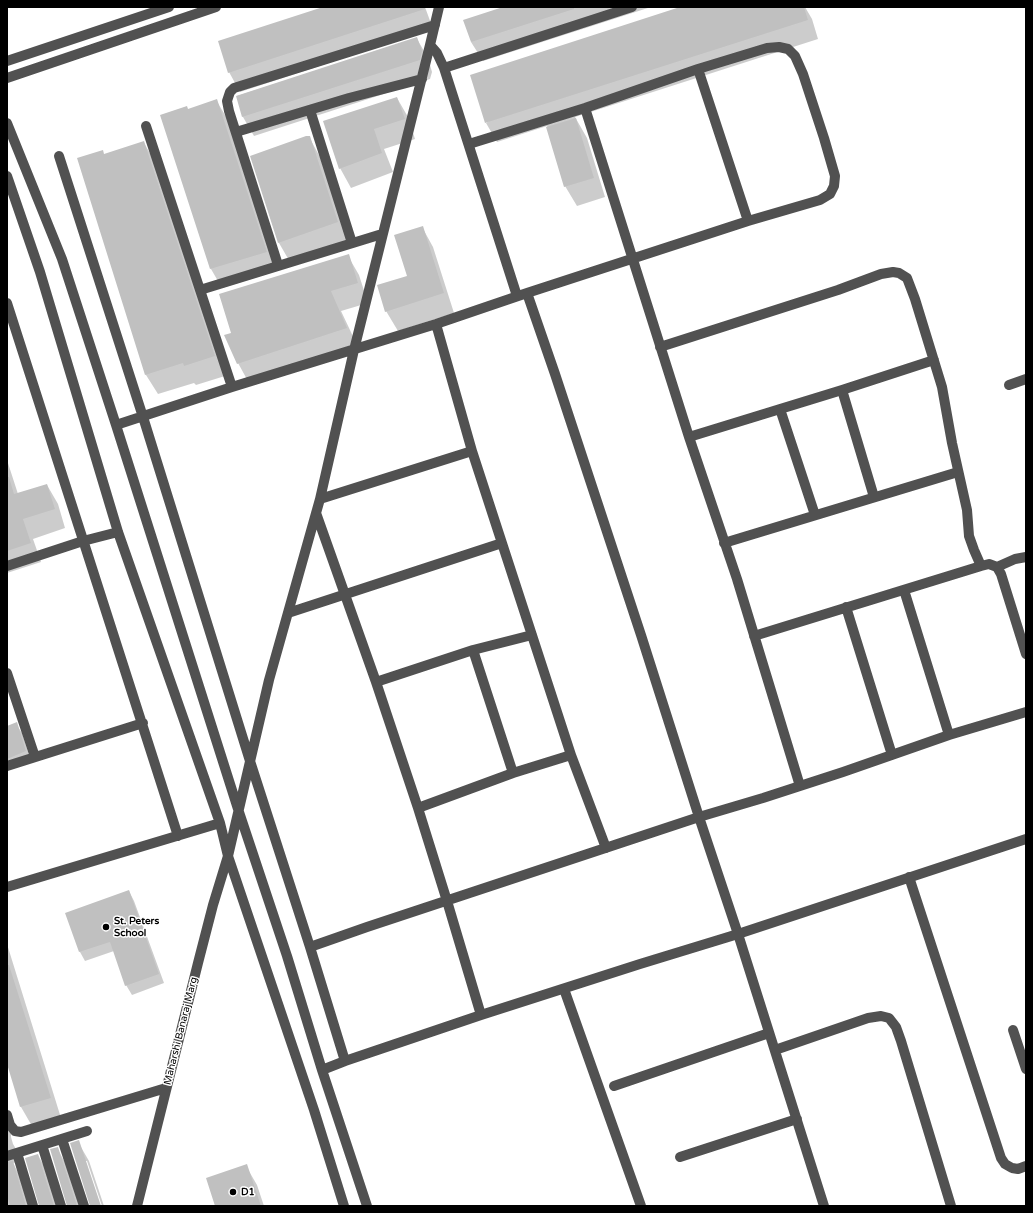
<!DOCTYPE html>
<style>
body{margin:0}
#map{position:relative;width:1033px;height:1213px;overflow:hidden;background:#fff;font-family:"Varela Round",sans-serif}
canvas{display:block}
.frame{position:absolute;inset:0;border:8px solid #000;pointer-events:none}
</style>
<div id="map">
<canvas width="1033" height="1213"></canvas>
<div class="frame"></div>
</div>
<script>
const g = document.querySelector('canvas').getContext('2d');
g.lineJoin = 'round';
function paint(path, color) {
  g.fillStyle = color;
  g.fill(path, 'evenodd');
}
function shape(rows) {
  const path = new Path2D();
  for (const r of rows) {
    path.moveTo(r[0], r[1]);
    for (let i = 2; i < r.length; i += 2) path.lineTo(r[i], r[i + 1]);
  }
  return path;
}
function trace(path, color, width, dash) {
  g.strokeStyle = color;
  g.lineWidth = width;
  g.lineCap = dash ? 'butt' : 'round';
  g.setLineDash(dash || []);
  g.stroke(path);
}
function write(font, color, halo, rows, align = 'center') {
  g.font = font + ' "Varela Round",sans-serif';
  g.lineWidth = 3;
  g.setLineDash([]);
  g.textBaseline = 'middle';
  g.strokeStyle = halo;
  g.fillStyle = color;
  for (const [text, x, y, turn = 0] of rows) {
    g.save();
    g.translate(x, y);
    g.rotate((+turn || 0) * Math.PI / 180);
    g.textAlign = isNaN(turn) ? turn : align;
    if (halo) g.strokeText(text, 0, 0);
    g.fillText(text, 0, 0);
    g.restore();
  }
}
paint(shape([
 [326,7,425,7,433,29,240,92,229,72],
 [506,7,651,7,483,61,471,42],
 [683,7,805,7,812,19,818,39,575,117,587,138,605,197,577,206,565,186,547,126,497,142,486,123],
 [417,39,428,58,432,72,430,79,254,136,243,117,237,96],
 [397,98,408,117,415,139,384,149,393,172,351,188,340,168],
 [216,100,228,120,277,271,222,288,211,269,161,116,188,110],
 [309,137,320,157,349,241,290,262,279,243,251,157],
 [144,143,155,162,225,376,196,385,194,383,158,394,146,375,78,159,105,155],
 [422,227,433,247,454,313,398,331,386,311,408,276],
 [348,256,359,275,368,303,341,311,358,347,249,383,238,363,232,334],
 [7,460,18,494,47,485,58,504,65,528,33,539,41,562,7,573],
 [16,724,22,733,31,761,7,771,7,727],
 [129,891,134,901,164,983,132,995,126,985,114,951,85,961,80,952,66,914],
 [7,944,61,1118,32,1126,21,1107,7,1061],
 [7,1122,11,1130,11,1137,13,1144,19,1154,21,1161,13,1163,23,1182,31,1206,7,1206],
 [78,1142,89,1161,104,1206,102,1206,87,1161,84,1161,100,1206,91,1206],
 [57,1148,68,1168,81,1206,68,1206],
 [38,1155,49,1175,58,1206,40,1206],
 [246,1166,257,1185,264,1206,216,1206]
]), '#0003');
paint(shape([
 [323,7,425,7,425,9,228,73,218,41],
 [503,7,574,7,574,9,471,42,463,20],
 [680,7,804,7,808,20,485,123,470,75],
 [417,37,422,51,420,60,242,117,236,96],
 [397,97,405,119,374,129,382,153,339,169,323,121],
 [217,99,267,252,210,269,160,115,187,106,188,109],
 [576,118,594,178,564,187,546,127],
 [306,136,310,136,338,222,278,243,250,156],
 [144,141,215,356,184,366,183,363,145,375,77,158,103,150,104,154],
 [423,226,444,293,385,312,377,285,407,276,394,235],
 [349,254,358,283,331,291,347,328,237,364,224,335,231,333,219,294],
 [7,477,9,477,14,494,47,484,55,509,23,519,31,543,7,551],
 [17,722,26,751,7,759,7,726],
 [129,890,159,974,125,986,110,942,79,952,65,913],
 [7,965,9,965,51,1098,20,1107,7,1064],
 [79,1140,101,1206,90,1206,70,1143],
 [58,1147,77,1206,67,1206,50,1149],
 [38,1154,54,1206,39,1206,25,1158],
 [13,1161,26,1206,10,1206,7,1195,7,1162],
 [247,1164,261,1206,215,1206,206,1178]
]), '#c0c0c0');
trace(shape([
 [430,45,437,53,444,68,517,296],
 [7,61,169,7],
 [444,68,632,7],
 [698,69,748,221],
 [7,78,216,7],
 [585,108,689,437,737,579,800,786],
 [310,110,352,243],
 [7,123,62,259,116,425,238,809,287,956,322,1070,367,1206],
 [146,126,232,387],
 [236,132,349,98,422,79],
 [59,156,143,417,250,761,310,947,345,1061],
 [7,176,40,272,118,532,220,823,228,856,314,1110,344,1206],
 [278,265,229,111,227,101,230,92,234,88,435,25],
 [200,290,382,234],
 [527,293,555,374,641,635,699,817,738,934,824,1206],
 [7,303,178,836],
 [660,347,838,290,881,274,893,272,899,273,907,278,915,299,942,387,952,443,967,510,969,536,974,550,981,566],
 [1009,385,1026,379],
 [842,390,874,497],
 [780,409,815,515],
 [116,425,232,387,436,324,527,293,748,221,820,200,830,194,834,186,835,176,824,138,803,74,795,56,788,49,779,47,767,48,698,69,585,108,469,144],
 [689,437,842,390,934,360],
 [320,499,472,451],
 [316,513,376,682,418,808,447,901,481,1015],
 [724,543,958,472],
 [7,566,83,541,118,532],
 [997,567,1015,559,1026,557],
 [904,590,949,735],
 [846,607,892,755],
 [288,613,502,543],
 [754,636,981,566,989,564,997,567,1001,574,1026,654],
 [473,650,532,635],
 [7,673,35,757],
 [376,682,473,650,513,773,571,755,472,451,436,324],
 [571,755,606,848],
 [7,766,143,723],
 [418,808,513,773],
 [909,877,1001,1158,1005,1164,1012,1168,1018,1169,1026,1166],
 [7,887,220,823],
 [310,947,367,927,699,817,763,798,843,772,949,735,1026,712],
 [564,989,641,1206],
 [1013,1030,1026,1069],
 [775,1050,868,1018,881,1016,889,1018,896,1027,901,1041,951,1206],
 [322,1070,345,1061,481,1015,640,964,738,934,1026,839],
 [614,1086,769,1033],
 [7,1115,10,1125,15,1131,21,1132,166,1088],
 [62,1139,84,1206],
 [42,1145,61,1206],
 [17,1153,33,1206],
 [7,1156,87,1131],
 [680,1157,797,1119],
 [137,1206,198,963,213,905,228,856,269,680,320,499,354,350,430,45,439,7]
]), '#515151', 10);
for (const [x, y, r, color] of [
 [106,927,4,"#000"],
 [233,1192,4,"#000"]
]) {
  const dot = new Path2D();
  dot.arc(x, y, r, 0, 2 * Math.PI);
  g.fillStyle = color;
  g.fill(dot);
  trace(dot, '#fff', 1.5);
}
write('bold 10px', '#000', '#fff', [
 ["St. Peters",114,921],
 ["School",114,933],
 ["D1",241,1192]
], 'left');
write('10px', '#000', '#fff', [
 ["Maharshi Banaraj Marg",181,1031,-76]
]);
</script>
